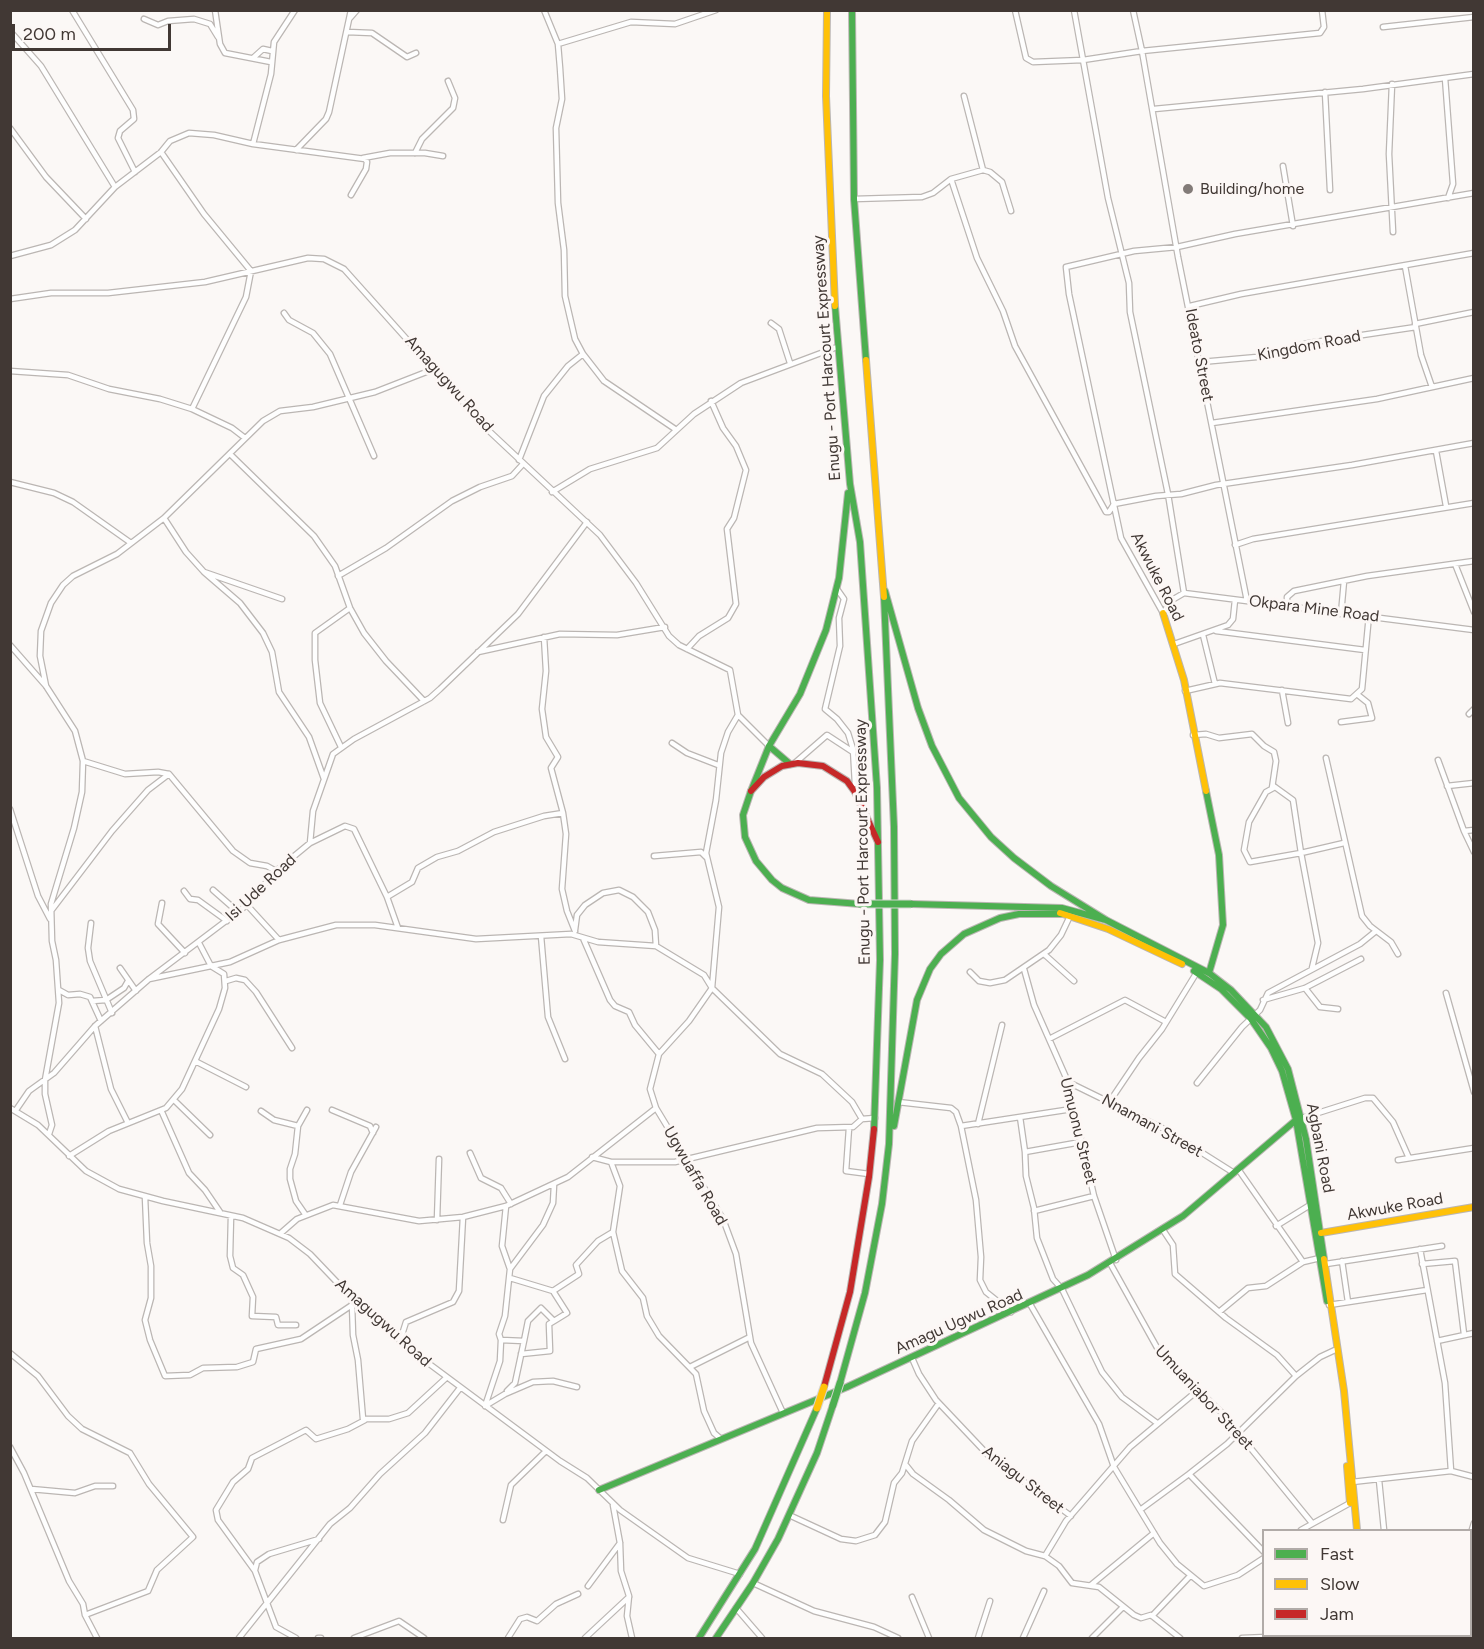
<!DOCTYPE html>
<style>
body{margin:0}
#map{position:relative;width:1484px;height:1649px;overflow:hidden;background:#fbf8f6;font-family:Figtree,sans-serif}
canvas{display:block}
.frame{position:absolute;inset:0;border:12px solid #413834;pointer-events:none}
.legend{position:absolute;left:1262px;top:1529px;width:210px;height:108px;box-sizing:border-box;background:#fcf7f5;border:2px solid #b1aba8;margin:0;padding:8px 10px;list-style:none;font-size:18px;color:#413834}
.legend li{display:flex;align-items:center;gap:12px;height:30px}
.legend b{width:30px;border:2px solid #b1aba8}
.scale{position:absolute;left:12px;top:24px;width:159px;height:27px;box-sizing:border-box;border:3px solid #413834;border-top:0;padding-left:8px;font-size:18px;line-height:21px;white-space:nowrap;color:#413834;-webkit-text-stroke:4px #fcf7f5;paint-order:stroke}
</style>
<div id="map">
<canvas width="1484" height="1649"></canvas>
<div class="frame"></div>
<ul class="legend">
<li><b style="height:8px;background:#4caf50"></b>Fast</li>
<li><b style="height:8px;background:#ffc107"></b>Slow</li>
<li><b style="height:8px;background:#c62828"></b>Jam</li>
</ul>
<div class="scale">200 m</div>
</div>
<script>
const g = document.querySelector('canvas').getContext('2d');
g.lineJoin = 'round';
function shape(rows) {
  const path = new Path2D();
  for (const r of rows) {
    path.moveTo(r[0], r[1]);
    for (let i = 2; i < r.length; i += 2) path.lineTo(r[i], r[i + 1]);
  }
  return path;
}
function trace(path, color, width, dash) {
  g.strokeStyle = color;
  g.lineWidth = width;
  g.lineCap = dash ? 'butt' : 'round';
  g.setLineDash(dash || []);
  g.stroke(path);
}
function write(font, color, halo, rows, align = 'center') {
  g.font = font + ' Figtree,sans-serif';
  g.lineWidth = 6;
  g.setLineDash([]);
  g.textBaseline = 'middle';
  g.strokeStyle = halo;
  g.fillStyle = color;
  for (const [text, x, y, turn = 0] of rows) {
    g.save();
    g.translate(x, y);
    g.rotate((+turn || 0) * Math.PI / 180);
    g.textAlign = isNaN(turn) ? turn : align;
    if (halo) g.strokeText(text, 0, 0);
    g.fillText(text, 0, 0);
    g.restore();
  }
}
const street = shape([
 [72,10,133,110,134,119,120,131,118,138,135,172],
 [215,10,220,44,225,53,271,62],
 [544,10,558,44,560,68,562,99,556,128,558,203,564,250,565,296,575,339,583,354,604,381,675,429],
 [1015,10,1026,58,1033,62,1083,60,1142,51,1133,10],
 [1074,10,1108,198,1129,283,1130,312,1168,494,1184,593],
 [350,18,357,10],
 [144,19,158,25,168,21,194,19,210,24,218,37],
 [1383,27,1474,17],
 [10,31,41,66,115,187],
 [347,32,372,33,407,57,416,53],
 [558,44,631,22,675,24,716,10],
 [253,58,263,49,272,51],
 [1445,78,1453,184,1448,198],
 [1392,84,1389,154,1393,232],
 [1325,92,1330,190],
 [964,96,983,170],
 [1154,109,1363,89,1474,74],
 [10,128,46,177,86,219],
 [253,144,271,74,274,42,295,10],
 [296,150,326,119,329,112,351,10],
 [161,152,204,214,251,271,246,297,192,409],
 [415,153,422,139,453,108,455,98,448,81],
 [363,158,390,153,425,153,443,156],
 [1283,166,1293,226],
 [951,179,977,258,1003,311,1015,346,1106,512,1109,512,1114,504,1156,496,1181,494,1216,485,1352,465,1474,443],
 [1474,193,1235,234,1177,247,1134,251,1066,267,1069,294,1121,538,1163,613,1172,600,1184,593,1474,630],
 [854,199,922,197,933,193,951,179,983,170,990,172,1002,182,1011,211],
 [10,256,51,245,75,230,115,187,161,152,170,141,189,133,214,135,253,144,365,159,367,162,366,169,351,195],
 [1405,266,1421,355,1432,387],
 [10,299,51,293,108,293,205,282,308,258,324,259,344,269,488,430,600,535,636,583,669,636,679,645,730,670,738,715,769,746],
 [1190,306,1241,294,1474,253],
 [284,313,289,320,313,333,330,354,374,456],
 [771,323,779,329,790,363],
 [1415,324,1474,312],
 [1201,362,1257,357,1309,343,1416,327],
 [10,371,68,375,109,389,160,399,192,409,232,428,245,438],
 [1212,423,1377,399,1474,378],
 [1436,451,1446,506],
 [230,454,314,536,335,566,350,608,364,633,386,661,424,701],
 [519,460,544,396,568,366,583,354],
 [10,482,54,493,73,502,131,543],
 [552,492,590,469,657,448,694,414,741,383,837,347],
 [164,518,186,552,204,572,282,599],
 [1235,545,1253,539,1474,503],
 [1455,564,1474,612],
 [204,572,240,603,263,633,272,652,279,692,309,737,324,779],
 [338,576,386,548,452,501,480,487,512,476,523,464],
 [837,589,844,599,839,618,840,646,825,709,837,719,848,733,853,749,855,784],
 [1247,601,1178,257,1142,51,1320,33,1324,27,1322,10],
 [1287,606,1287,597,1294,591,1367,576,1474,561],
 [1341,614,1344,581],
 [1216,631,1365,650],
 [1203,635,1215,684],
 [544,637,546,671,542,709,546,737,558,757,551,768,563,813],
 [1174,644,1228,625,1233,619,1235,600],
 [10,645,46,686,75,731,83,761,82,792,74,828,51,904,52,941,56,960,59,1003,45,1080,45,1094,52,1125,49,1134],
 [687,649,699,636,728,618,736,604,727,529,734,518,746,470,736,446,723,428,711,401],
 [478,652,560,634,617,635,665,627],
 [46,686,40,656,41,631,51,603,63,585,73,576,117,554,164,518,263,421,280,411,313,407,375,392,434,369],
 [1282,690,1288,723],
 [1185,691,1220,683,1351,699,1362,689,1369,615],
 [1469,714,1474,709],
 [738,715,728,732,721,753,716,800,706,853,719,907,712,988,689,1021,659,1054,650,1089,656,1108,723,1219,736,1254,751,1343,783,1413],
 [1341,722,1372,718,1368,703,1358,695],
 [1193,735,1206,734,1219,738,1252,734,1264,746,1274,752,1276,761,1272,788],
 [672,743,687,753,718,765],
 [341,747,320,703,315,660,315,633,350,608],
 [1326,758,1362,916,1370,926,1391,942,1398,954],
 [1438,760,1464,831],
 [83,761,125,774,158,772,169,774,233,851,250,863,267,866,276,871],
 [796,762,827,735,853,752],
 [1447,786,1474,783],
 [1275,787,1293,800,1301,853,1250,862,1244,850,1249,822,1266,792,1275,787],
 [10,809,38,896,50,919],
 [1474,830,1464,831,1474,852],
 [310,843,313,811,333,754,354,739,430,698,440,689,518,614,587,522],
 [654,856,701,852,706,857],
 [213,890,238,912],
 [184,891,190,899,198,900,227,921],
 [387,897,412,882,418,868,437,857,458,851,494,832,544,816,563,813,566,834,562,889,567,911,575,931],
 [162,903,158,924,185,953],
 [247,905,279,940],
 [51,911,112,831,148,790,169,774],
 [91,923,88,948,90,961,112,1013],
 [575,930,577,915,585,905,603,893,619,890,633,897,648,912,655,930,656,946],
 [541,936,548,1017,565,1059],
 [583,938,610,1000,615,1006,629,1012,635,1025,659,1054],
 [1044,954,1074,981],
 [120,968,136,991],
 [1312,968,1318,943,1301,853,1344,843],
 [1024,969,1034,1005,1068,1082,1094,1196,1116,1260],
 [970,972,979,981,990,983,1005,980,1049,950,1061,935,1070,916],
 [149,979,230,962,279,940,336,925,375,925,476,939,571,934,598,942,656,946,704,975,712,988,780,1054,822,1074,852,1102,862,1119],
 [226,981,236,978,245,980,256,992,292,1048],
 [1305,988,1320,1007,1338,1009],
 [59,990,68,995,80,994,90,997,101,1021],
 [1446,993,1474,1092],
 [1263,1000,1305,988,1361,959],
 [92,1001,106,1000,124,988,128,981],
 [95,1026,111,1089,128,1123],
 [1049,1039,1125,1000,1166,1022],
 [195,1061,246,1087],
 [1068,1082,1166,1130,1234,1173],
 [1197,1083,1242,1027,1260,1010,1268,993,1360,944,1376,931],
 [175,1101,210,1135],
 [1110,1101,1139,1058,1162,1029,1197,972],
 [898,1102,951,1108,956,1112,961,1126,1072,1109],
 [10,1108,38,1125,86,1171,119,1189,163,1201,243,1218,289,1238,310,1254,352,1298,416,1354,560,1461,587,1478,620,1510,688,1558,740,1574],
 [16,1110,29,1091,54,1073,95,1026,149,979,247,905,276,871,310,843,345,826,354,829,387,897,398,928],
 [161,1110,189,1173,205,1190,220,1212],
 [332,1110,370,1126,373,1133],
 [261,1111,274,1120,298,1126],
 [1020,1117,1025,1152],
 [1299,1119,1365,1098,1373,1098,1393,1122,1409,1158],
 [978,1124,1002,1025],
 [961,1126,976,1200,981,1257,980,1280,986,1292,1011,1312],
 [849,1128,846,1171,869,1174],
 [1081,1142,1025,1152,1026,1176,1034,1208,1037,1238,1053,1279,1062,1289,1102,1372,1122,1397,1157,1423],
 [470,1153,481,1178,501,1188,511,1204],
 [69,1156,109,1131,166,1108,182,1089,219,1009,225,988,224,974,211,966,199,943],
 [592,1157,611,1162,675,1162,817,1128,853,1127,862,1119,875,1118],
 [1398,1160,1474,1148],
 [611,1162,620,1186,613,1232,622,1271,643,1298,647,1316,659,1336,696,1374,704,1411,714,1433,721,1439],
 [1238,1169,1303,1262],
 [145,1197,147,1243,151,1266,151,1298,145,1320,150,1340,165,1376,190,1375,203,1368,237,1367,253,1362,256,1349,301,1339,352,1305],
 [340,1205,351,1172,376,1127],
 [506,1206,502,1246,510,1269],
 [1034,1211,1094,1196],
 [305,1214,296,1201,290,1179,290,1169,295,1154,298,1126,307,1110],
 [231,1216,230,1256,233,1268,243,1275,253,1297,252,1316,276,1317,278,1325,296,1325],
 [437,1220,439,1159],
 [1276,1226,1310,1205],
 [1163,1230,1173,1245,1175,1274,1226,1318,1277,1355,1296,1376],
 [281,1233,297,1219,333,1205,419,1221,463,1217,506,1206,568,1177,656,1108],
 [1420,1249,1445,1383,1451,1471],
 [1342,1261,1348,1302],
 [1110,1263,1160,1353,1221,1412,1312,1523],
 [1326,1264,1442,1246],
 [1422,1264,1455,1261,1464,1334],
 [510,1278,553,1291],
 [352,1304,353,1335,358,1360,363,1419,389,1419,408,1413,446,1378],
 [1030,1304,1099,1424,1114,1467,1140,1510],
 [1329,1305,1427,1290],
 [1219,1312,1248,1288,1266,1286,1303,1262,1320,1258],
 [501,1340,499,1334,505,1316,510,1269,543,1225,553,1203,554,1185],
 [400,1341,406,1322,453,1302,459,1291,463,1217],
 [1437,1341,1474,1333],
 [10,1353,38,1376,68,1416,82,1429,130,1453,149,1484,193,1537,157,1570,148,1591,85,1615],
 [521,1354,550,1351,549,1324,554,1321],
 [912,1358,919,1374,936,1400,989,1456,1071,1516],
 [690,1367,750,1337],
 [577,1387,553,1381,533,1382,505,1394,485,1406,500,1361,501,1340,524,1341,528,1321,541,1308,554,1321,567,1313,553,1291,579,1274,576,1265,598,1241,613,1232],
 [507,1391,515,1383,524,1341],
 [10,1447,24,1473,69,1581,83,1604,85,1615,97,1638],
 [905,1464,913,1474,949,1500,984,1530,1026,1551,1045,1556,1059,1566,1072,1583,1099,1587,1134,1615,1141,1618,1151,1615,1180,1638],
 [1189,1474,1140,1510,1160,1543,1177,1564,1204,1586,1238,1575,1264,1558],
 [1379,1480,1384,1530],
 [1352,1482,1451,1471,1474,1477],
 [31,1489,75,1493,95,1486,113,1486],
 [613,1505,620,1543,621,1571,629,1596,627,1616,632,1638],
 [789,1515,841,1539,856,1541,875,1535,885,1522,894,1483,902,1473,912,1441,939,1403],
 [503,1520,511,1485,546,1451],
 [1301,1530,1350,1503],
 [1470,1536,1474,1523],
 [1470,1545,1474,1545],
 [1264,1552,1189,1474,1227,1444,1296,1376,1320,1357,1335,1350],
 [1045,1556,1066,1521,1130,1447,1197,1391],
 [1470,1562,1474,1562],
 [255,1570,257,1562,269,1554,319,1539],
 [1470,1573,1474,1573],
 [753,1583,814,1611,874,1627,898,1638],
 [1091,1585,1154,1533],
 [588,1586,620,1543],
 [912,1597,929,1638],
 [736,1608,762,1638],
 [1470,1614,1474,1613],
 [1152,1616,1190,1576],
 [239,1638,330,1524,350,1508,380,1474,425,1433,460,1388],
 [296,1638,276,1627,255,1571,218,1520,216,1510,233,1482,248,1469,252,1458,306,1430,316,1439,348,1429,365,1420],
 [318,1638,321,1638],
 [354,1638,399,1621,424,1638],
 [508,1638,520,1619,527,1617,537,1621,556,1604,578,1594],
 [585,1638,629,1597],
 [978,1638,990,1601],
 [1023,1638,1044,1591],
 [1092,1638,1123,1607],
 [1242,1638,1292,1636],
 [1390,1638,1400,1636]
]);
const fast = shape([
 [852,10,854,199,866,360],
 [835,306,850,484,860,542,877,788,880,960,874,1129],
 [885,591,918,708,932,746,959,798,991,837,1014,858,1051,886,1106,920],
 [769,746,790,764],
 [751,791,743,815,745,837,756,861,772,880,782,888,809,900,860,904],
 [751,791,769,746,800,694,826,630,839,578,848,493],
 [1206,791,1219,855,1223,925,1209,973],
 [911,904,1062,908,1106,920,1209,973,1231,990,1266,1027,1288,1069,1306,1139,1324,1259],
 [1194,971,1221,989,1251,1019,1271,1048,1282,1071,1296,1120,1327,1301],
 [894,1126,917,1000,930,969,941,954,964,934,1000,918,1019,914,1062,914],
 [840,1383,865,1293,882,1204,889,1144,895,954,894,827,884,597],
 [599,1490,847,1387,1088,1275,1183,1216,1296,1120],
 [699,1638,755,1549,817,1408],
 [716,1638,753,1583,778,1539,817,1453,833,1405]
]);
const slow = shape([
 [827,10,826,96,835,306],
 [866,360,884,597],
 [1163,613,1184,680,1206,791],
 [1060,913,1108,929,1182,964],
 [1321,1233,1474,1207],
 [1324,1259,1344,1391,1357,1530],
 [1347,1466,1350,1503],
 [1357,1636,1357,1638],
 [1363,1636,1363,1638]
]);
const jam = shape([
 [751,791,764,777,782,766,798,763,823,766,847,781,855,792,878,842],
 [824,1387,850,1292,869,1177,874,1129]
]);
trace(street, '#bbb6b3', 7);
trace(fast, '#bbb6b3', 8);
trace(slow, '#bbb6b3', 8);
trace(jam, '#bbb6b3', 8);
trace(street, '#fefefe', 4.5);
trace(fast, '#4caf50', 6);
trace(slow, '#ffc107', 6);
trace(jam, '#c62828', 6);
const fastBridge = shape([
 [860,904,911,904],
 [833,1405,840,1383]
]);
const slowBridge = shape([
 [817,1408,824,1387]
]);
trace(fastBridge, '#d7d5d3', 9, []);
trace(slowBridge, '#d7d5d3', 9, []);
trace(fastBridge, '#4caf50', 7);
trace(slowBridge, '#ffc107', 7);
for (const [x, y, r, color] of [
 [1188,189,6,"#827b78"]
]) {
  const dot = new Path2D();
  dot.arc(x, y, r, 0, 2 * Math.PI);
  g.fillStyle = color;
  g.fill(dot);
  trace(dot, '#fcf7f5', 2);
}
write('16px', '#413834', '#fcf7f5', [
 ["Building/home",1200,189]
], 'left');
write('16px', '#413834', '#fcf7f5', [
 ["Kingdom Road",1309,346,-11],
 ["Ideato Street",1199,355,79],
 ["Enugu - Port Harcourt Expressway",827,358,-94],
 ["Amagugwu Road",449,384,48],
 ["Akwuke Road",1157,577,63],
 ["Okpara Mine Road",1314,609,7],
 ["Enugu - Port Harcourt Expressway",863,842,-91],
 ["Isi Ude Road",261,888,-43],
 ["Nnamani Street",1152,1126,29],
 ["Umuonu Street",1078,1131,76],
 ["Agbani Road",1320,1148,79],
 ["Ugwuaffa Road",695,1176,60],
 ["Akwuke Road",1395,1207,-10],
 ["Amagu Ugwu Road",959,1322,-24],
 ["Amagugwu Road",383,1323,42],
 ["Umuaniabor Street",1204,1398,47],
 ["Aniagu Street",1023,1480,38]
]);
</script>
